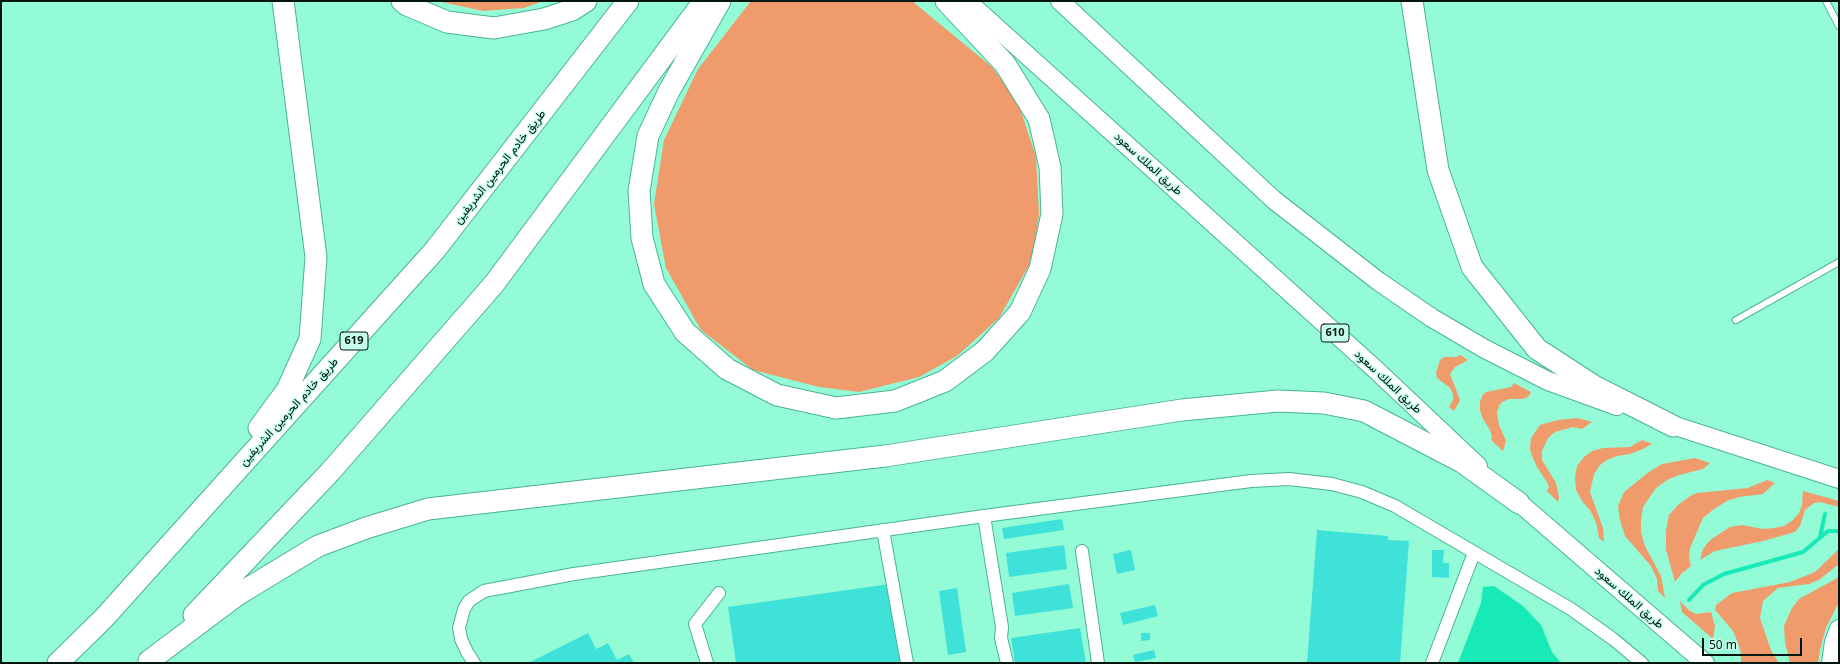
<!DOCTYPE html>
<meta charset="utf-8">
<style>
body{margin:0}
#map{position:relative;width:1840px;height:664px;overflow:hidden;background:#94fbd7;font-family:"Noto Sans",sans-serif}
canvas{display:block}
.frame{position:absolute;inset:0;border:2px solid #01160f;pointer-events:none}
.scale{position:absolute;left:1702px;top:638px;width:100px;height:18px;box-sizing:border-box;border:2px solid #01160f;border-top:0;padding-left:5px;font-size:12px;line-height:14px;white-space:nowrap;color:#01160f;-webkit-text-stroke:3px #c5ffe9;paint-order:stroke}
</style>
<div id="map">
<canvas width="1840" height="664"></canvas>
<div class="frame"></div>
<div class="scale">50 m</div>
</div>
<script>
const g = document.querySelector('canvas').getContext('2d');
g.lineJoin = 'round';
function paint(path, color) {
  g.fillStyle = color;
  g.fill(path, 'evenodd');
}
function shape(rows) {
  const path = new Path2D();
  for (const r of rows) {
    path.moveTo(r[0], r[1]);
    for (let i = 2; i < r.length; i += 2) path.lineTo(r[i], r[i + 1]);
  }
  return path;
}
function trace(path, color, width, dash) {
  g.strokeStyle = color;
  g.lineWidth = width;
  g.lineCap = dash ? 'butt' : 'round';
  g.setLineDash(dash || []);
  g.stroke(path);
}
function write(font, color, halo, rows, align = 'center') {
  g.font = font + ' "Noto Sans",Vazirmatn,sans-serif';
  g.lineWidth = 3;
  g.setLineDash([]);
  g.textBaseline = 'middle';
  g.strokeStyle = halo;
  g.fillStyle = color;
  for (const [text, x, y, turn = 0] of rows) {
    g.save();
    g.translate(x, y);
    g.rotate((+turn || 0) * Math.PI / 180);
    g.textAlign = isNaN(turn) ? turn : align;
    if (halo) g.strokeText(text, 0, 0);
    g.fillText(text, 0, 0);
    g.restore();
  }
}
paint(shape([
 [437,1,543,1,524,8,483,11],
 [751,1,912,1,992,67,1018,102,1036,157,1039,215,1032,260,999,318,957,356,919,377,859,392,819,387,753,370,701,330,666,268,654,204,664,140,698,69],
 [1460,355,1468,360,1455,367,1450,374,1460,400,1454,411,1449,407,1453,400,1453,394,1450,388,1437,378,1436,373,1440,360,1444,357,1456,357],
 [1514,383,1531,392,1529,396,1523,399,1509,399,1502,402,1499,406,1497,413,1499,425,1506,441,1503,451,1491,440,1492,437,1490,430,1483,419,1480,410,1480,402,1482,396,1486,392,1511,387],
 [1578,418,1592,422,1582,429,1573,427,1555,432,1548,438,1542,451,1542,460,1556,483,1559,497,1558,502,1547,491,1549,487,1547,482,1537,467,1532,456,1530,449,1531,438,1540,425,1558,420],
 [1642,440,1652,444,1643,449,1630,454,1617,456,1607,460,1600,465,1594,474,1590,492,1603,528,1604,542,1599,538,1596,522,1590,510,1582,501,1576,490,1575,477,1577,466,1584,457,1592,451,1603,448,1630,447],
 [1695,458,1710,463,1703,469,1679,475,1667,480,1656,488,1643,507,1641,520,1641,532,1645,546,1661,576,1665,598,1658,591,1657,579,1651,566,1625,536,1620,520,1618,506,1624,492,1649,472,1662,464],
 [1767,480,1775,483,1763,494,1739,497,1727,501,1714,509,1703,518,1690,548,1689,558,1691,566,1682,573,1675,582,1666,550,1666,531,1669,515,1678,505,1690,496,1697,493,1748,488],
 [1803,491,1839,501,1839,507,1820,502,1814,503,1805,510,1800,526,1795,532,1763,541,1715,551,1700,560,1703,549,1710,540,1730,527,1742,525,1763,529,1774,528,1784,526,1793,520,1799,513,1802,505],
 [1839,549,1839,564,1819,580,1809,584,1778,588,1763,601,1760,618,1771,650,1779,663,1741,663,1741,653,1738,643,1733,631,1715,610,1716,605,1732,593,1790,582,1815,572],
 [1839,577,1839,602,1826,628,1820,650,1818,663,1790,663,1785,643,1784,626,1792,608,1799,599],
 [1680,601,1690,611,1696,614,1711,612,1715,626,1713,639,1682,612]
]), '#f09b6b');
paint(shape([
 [1494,586,1523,606,1541,625,1552,652,1561,663,1458,663,1481,603,1483,587]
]), '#18eab7');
trace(shape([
 [1820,537,1825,514],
 [1689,600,1703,585,1724,574,1803,552,1828,531,1839,531]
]), '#18eab7', 4);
paint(shape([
 [1062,519,1064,530,1004,539,1002,528],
 [1317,530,1388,536,1388,540,1409,541,1400,663,1307,663],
 [1064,545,1067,569,1009,577,1006,553],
 [1131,550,1135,570,1117,574,1113,554],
 [1432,550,1444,550,1443,563,1449,563,1449,578,1432,577],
 [890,584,901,663,736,663,728,607],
 [1069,584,1073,608,1015,616,1012,593],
 [957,588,966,652,948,655,939,591],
 [1155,605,1158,616,1123,625,1120,613],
 [1080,628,1086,663,1015,663,1011,638],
 [588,633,596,649,608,643,617,660,629,654,634,663,528,663],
 [1141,633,1150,633,1150,640,1141,641],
 [1154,650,1156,658,1135,662,1133,655]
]), '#3ee2d9');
const service = shape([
 [1826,1,1839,26],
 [1736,320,1839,262]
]);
const minor = shape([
 [984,516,1002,627,1001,638,1007,663],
 [883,530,907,663],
 [1082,551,1098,663],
 [474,663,467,652,461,639,459,628,464,609,469,601,484,591,574,574,984,516,1251,481,1289,479,1332,484,1362,492,1395,506,1571,609,1613,639,1642,663],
 [707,663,695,624,719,593],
 [1432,663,1474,553]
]);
const primary = shape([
 [967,1,1375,369,1478,466],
 [1060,1,1274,200,1378,281,1432,318,1485,349,1548,381,1617,406],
 [1660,421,1839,479],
 [1509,494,1705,663],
 [1831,663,1834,642,1839,629]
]);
const motorway = shape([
 [402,1,407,5,447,22,494,28,544,19,572,10,586,1],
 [720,1,669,91,648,136,639,191,642,238,654,284,685,332,727,369,777,395,836,408,895,401,945,381,985,351,1020,312,1040,269,1052,214,1050,167,1039,119,1005,64,946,1],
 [1412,1,1438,170,1472,267,1537,349,1594,386,1673,426],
 [259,428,287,390,310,339,316,257,283,1],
 [194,615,330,472,494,284,704,1],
 [149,661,237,595,318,546,366,528,428,509,885,456,1182,410,1278,401,1324,403,1364,411,1462,462,1519,503],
 [58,663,104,618,435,250,628,1]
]);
trace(service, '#4ab392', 8);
trace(minor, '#4ab392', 14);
trace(primary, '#4ab392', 20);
trace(motorway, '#4ab392', 23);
trace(service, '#fff', 6);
trace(minor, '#fff', 12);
trace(primary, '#fff', 18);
trace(motorway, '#fff', 21);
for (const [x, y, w] of [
 [1335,333,28],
 [354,341,28]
]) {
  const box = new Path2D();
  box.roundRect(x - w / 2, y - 9, w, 18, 3);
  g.fillStyle = '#c5ffe9';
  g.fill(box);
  trace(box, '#01160f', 1);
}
write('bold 11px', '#01160f', null, [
 ["610",1335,333],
 ["619",354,341]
]);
write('12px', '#01160f', '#c5ffe9', [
 ["طريق الملك سعود",1148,164,42],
 ["طريق خادم الحرمين الشريفين",500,167,-52],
 ["طريق الملك سعود",1388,382,43],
 ["طريق خادم الحرمين الشريفين",289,412,-48],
 ["طريق الملك سعود",1629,598,41]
]);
</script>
